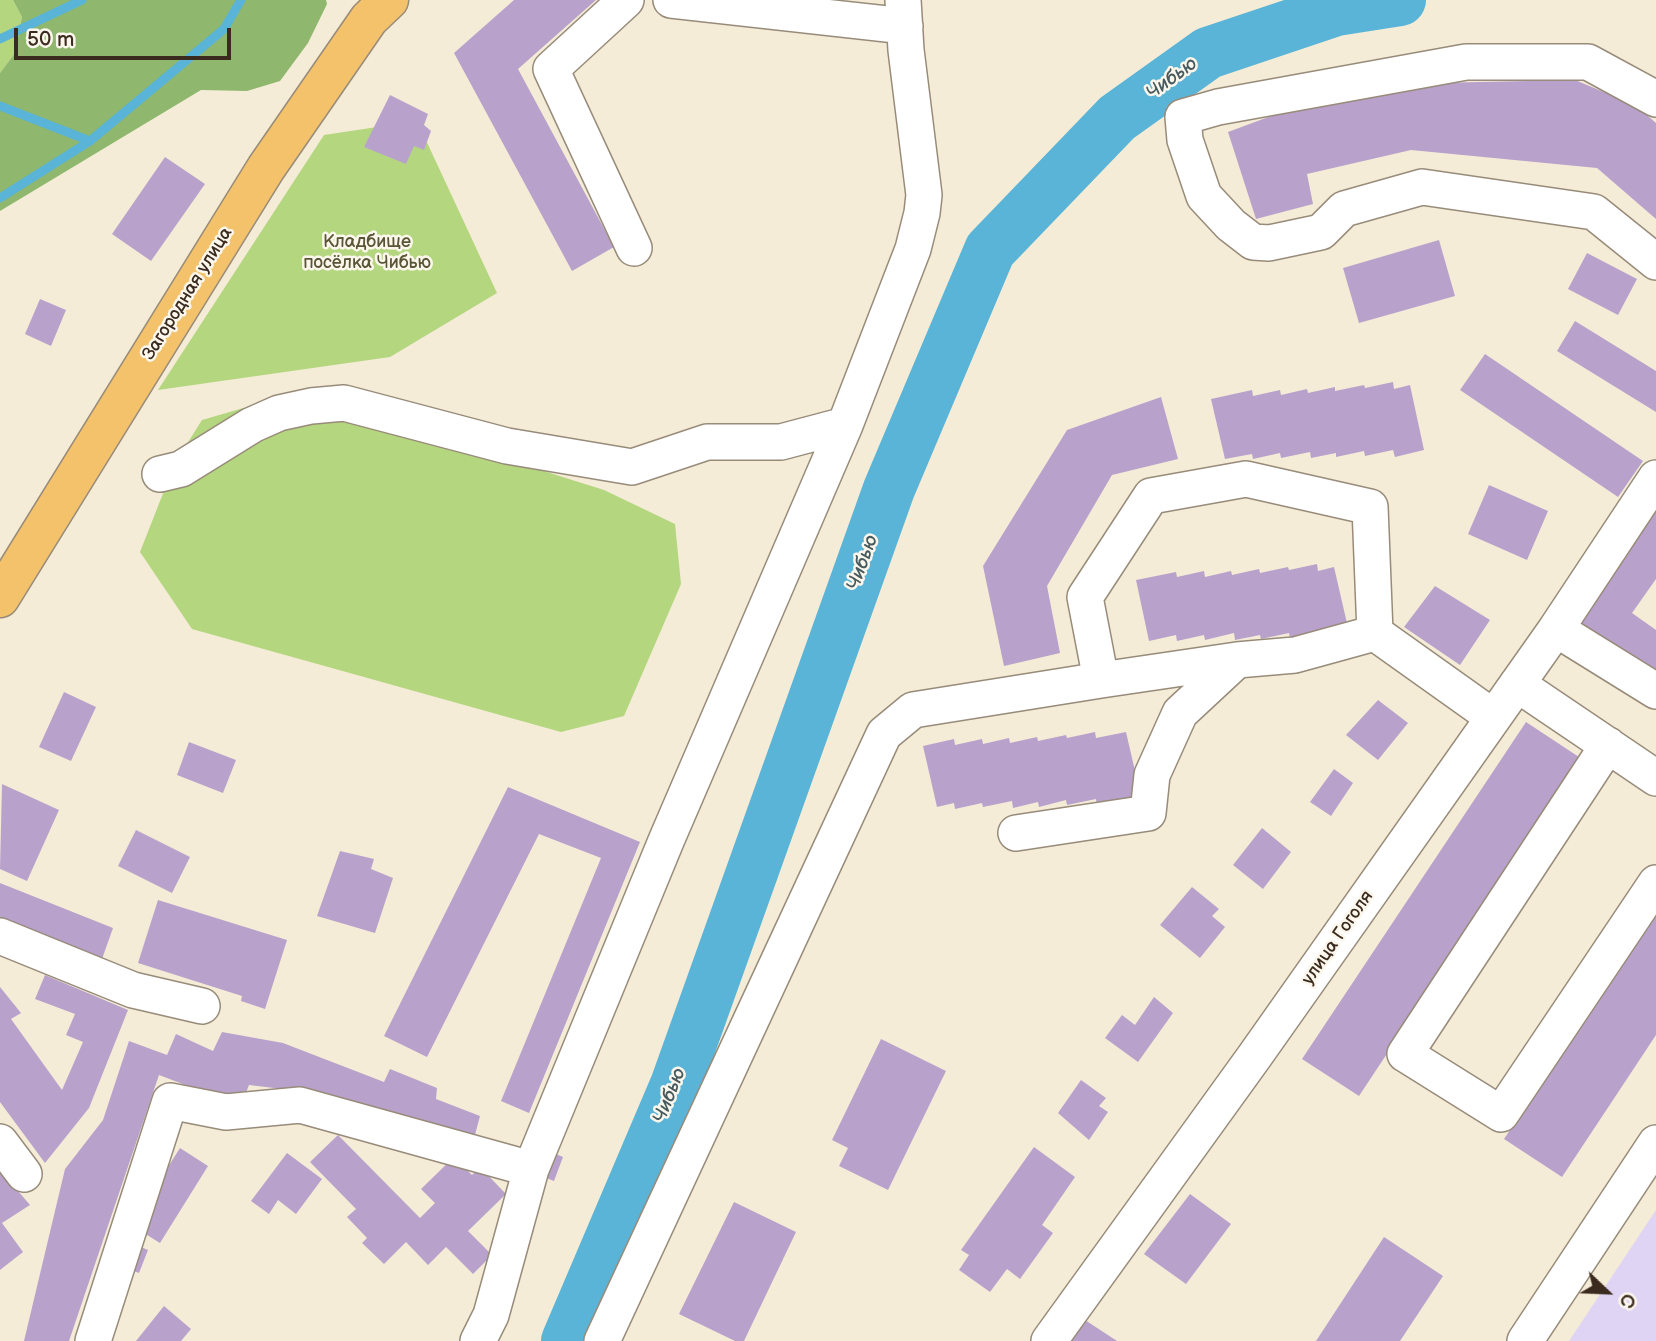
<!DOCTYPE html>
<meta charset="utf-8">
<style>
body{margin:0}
#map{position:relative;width:1656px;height:1341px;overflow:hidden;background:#f4ecd7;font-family:"Balsamiq Sans",sans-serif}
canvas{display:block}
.north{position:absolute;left:1572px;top:1257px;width:70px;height:70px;-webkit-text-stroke:5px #fbf7ec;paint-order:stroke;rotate:113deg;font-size:19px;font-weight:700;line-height:28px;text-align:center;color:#3b2a1e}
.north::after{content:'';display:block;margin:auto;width:24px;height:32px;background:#3b2a1e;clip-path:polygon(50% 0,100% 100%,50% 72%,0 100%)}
.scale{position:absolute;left:14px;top:28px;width:217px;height:32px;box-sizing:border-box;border:4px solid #3b2a1e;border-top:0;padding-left:9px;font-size:21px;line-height:24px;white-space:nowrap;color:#3b2a1e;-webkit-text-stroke:5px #fbf7ec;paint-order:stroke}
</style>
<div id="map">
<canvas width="1656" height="1341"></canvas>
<div class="north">С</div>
<div class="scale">50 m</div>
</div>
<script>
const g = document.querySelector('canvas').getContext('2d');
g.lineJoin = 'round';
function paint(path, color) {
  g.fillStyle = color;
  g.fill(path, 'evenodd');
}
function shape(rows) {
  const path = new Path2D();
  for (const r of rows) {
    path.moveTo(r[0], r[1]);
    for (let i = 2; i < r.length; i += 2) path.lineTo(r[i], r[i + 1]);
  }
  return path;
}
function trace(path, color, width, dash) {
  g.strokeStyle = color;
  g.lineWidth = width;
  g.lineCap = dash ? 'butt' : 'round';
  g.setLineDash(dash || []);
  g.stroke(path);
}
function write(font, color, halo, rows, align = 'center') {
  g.font = font + ' "Balsamiq Sans",sans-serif';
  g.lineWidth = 5;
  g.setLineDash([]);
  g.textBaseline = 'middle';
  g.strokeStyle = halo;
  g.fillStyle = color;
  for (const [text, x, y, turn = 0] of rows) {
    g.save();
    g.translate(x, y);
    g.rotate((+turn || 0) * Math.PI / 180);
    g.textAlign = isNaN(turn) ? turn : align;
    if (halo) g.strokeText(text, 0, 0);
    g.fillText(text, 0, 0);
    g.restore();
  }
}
paint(shape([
 [1656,1210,1656,1341,1569,1341]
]), '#e0d4f4');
paint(shape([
 [0,0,13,0,22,17,15,53,0,73],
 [417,121,497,293,390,357,158,390,324,135],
 [295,393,604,490,675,524,681,584,624,716,561,732,192,629,140,552,175,463,202,420]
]), '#b4d67f');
paint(shape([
 [13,0,326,0,327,4,308,43,280,81,247,91,201,90,0,211,0,73,15,53,22,17]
]), '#8fb76e');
trace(shape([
 [0,39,82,0],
 [0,106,90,141],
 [0,198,90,141,224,29,241,0]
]), '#59b4d7', 9);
trace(shape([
 [567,1341,676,1085,889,489,990,250,1117,118,1208,53,1336,10,1400,0]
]), '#59b4d7', 52);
paint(shape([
 [514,0,596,0,518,69,614,247,572,271,454,53],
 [1575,80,1635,105,1656,123,1656,219,1597,168,1411,150,1307,174,1313,204,1256,219,1228,132,1290,109,1385,84],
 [390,95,428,114,424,125,431,131,424,150,414,146,406,164,364,147],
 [165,157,205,184,151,261,112,234],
 [1439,240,1455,296,1359,323,1343,268],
 [1587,253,1637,279,1618,315,1568,289],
 [40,299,66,310,51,346,25,334],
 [1575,321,1656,371,1656,412,1557,351],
 [1485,354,1643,461,1618,497,1460,390],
 [1393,382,1394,389,1410,385,1424,450,1395,457,1393,450,1365,456,1364,451,1336,457,1336,453,1311,458,1310,452,1281,458,1280,453,1253,459,1252,454,1225,459,1211,399,1252,390,1253,396,1280,390,1281,395,1307,389,1308,393,1335,387,1335,391,1364,385,1365,388],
 [1161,397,1178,459,1112,475,1047,586,1060,653,1004,666,983,566,1067,430],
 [1489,485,1548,511,1527,560,1468,534],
 [1656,505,1656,579,1632,613,1656,630,1656,679,1573,621],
 [1317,564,1318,571,1334,567,1349,632,1318,632,1290,638,1289,633,1261,639,1260,635,1235,640,1234,633,1205,640,1204,635,1177,641,1176,635,1149,641,1136,580,1176,572,1177,577,1204,571,1205,577,1231,571,1232,575,1259,569,1260,573,1288,567,1289,570],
 [1435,586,1490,620,1460,665,1404,627],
 [64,692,96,707,71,761,39,747],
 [1378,700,1408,723,1378,760,1346,735],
 [1526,722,1582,759,1359,1096,1302,1059],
 [1095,732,1096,738,1126,732,1141,797,1097,806,1096,799,1067,805,1066,800,1039,807,1038,802,1013,808,1012,801,983,807,982,803,955,809,954,803,937,807,923,746,954,739,955,745,982,739,983,744,1009,738,1010,743,1037,737,1038,741,1066,735,1067,738],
 [189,742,236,760,223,793,177,775],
 [1334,769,1353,783,1331,816,1310,802],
 [2,784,59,810,27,881,0,869],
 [508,787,640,842,529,1113,501,1101,601,858,539,834,427,1057,384,1036],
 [1262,828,1291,852,1263,889,1233,865],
 [136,830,190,857,172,893,118,866],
 [340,851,374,859,371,869,393,878,375,933,317,916],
 [0,883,113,928,102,959,0,917],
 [1192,887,1219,909,1212,916,1225,927,1200,958,1160,925],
 [158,900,287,940,265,1009,241,1001,242,996,138,963],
 [1656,910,1656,1035,1562,1177,1504,1139],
 [45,975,128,1010,89,1108,45,1163,0,1102,0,987,21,1013,11,1019,62,1090,83,1042,66,1035,75,1014,35,999],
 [1154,997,1173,1013,1138,1062,1105,1038,1122,1015,1135,1025],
 [222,1032,283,1043,384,1082,390,1069,437,1088,436,1099,480,1116,472,1146,299,1091,249,1085,241,1106,159,1075,69,1341,24,1341,65,1169,103,1120,129,1041,167,1055,176,1034,213,1051],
 [881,1039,946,1071,888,1190,839,1166,848,1148,832,1140],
 [1081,1080,1106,1098,1099,1106,1108,1112,1089,1140,1058,1113],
 [338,1135,420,1218,435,1203,421,1189,454,1157,472,1175,480,1167,506,1194,468,1231,492,1255,473,1274,446,1247,428,1265,406,1242,384,1264,362,1243,367,1238,347,1217,356,1209,310,1162],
 [1034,1147,1075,1177,1042,1225,1053,1233,1020,1279,1007,1269,990,1292,959,1270,969,1255,961,1250],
 [180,1148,208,1166,160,1243,131,1225],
 [546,1150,563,1157,554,1181,536,1174],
 [287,1153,322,1179,296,1214,278,1200,269,1214,251,1201],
 [0,1170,30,1205,2,1223,23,1252,0,1270],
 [1190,1194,1231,1224,1186,1284,1144,1254],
 [734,1202,796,1232,744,1341,735,1341,679,1314],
 [1384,1237,1443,1276,1400,1341,1316,1341],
 [132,1243,148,1250,139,1273,123,1267],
 [164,1306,191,1329,181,1341,136,1341],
 [1085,1320,1117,1341,1070,1341]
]), '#b8a2cc');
const minor = shape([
 [626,0,551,69,634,248],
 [671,0,905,26],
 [1656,99,1588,62,1466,62,1218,107,1183,117,1185,140,1204,196,1231,225,1253,242,1269,243,1321,232,1344,209,1422,187,1594,212,1656,262],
 [160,474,181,469,252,425,279,413,311,406,344,403,507,446,632,467,707,442,781,442,845,425],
 [1556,629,1656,478],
 [1101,680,1237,660],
 [1517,684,1656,778],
 [1608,745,1405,1054,1501,1114,1656,883],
 [1016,833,1148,813,1152,775,1180,713,1237,660,1295,655,1375,633,1493,717],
 [0,936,133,990,202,1006],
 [0,1142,24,1174],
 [93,1341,170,1101,226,1112,300,1105,531,1169],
 [478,1341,491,1315,531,1169,666,841,845,425,913,249,922,213,924,195,906,50,903,0],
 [602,1341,884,734,913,710,1101,680,1085,597,1151,496,1246,479,1370,507,1375,633],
 [1049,1341,1254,1057,1556,629,1656,691],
 [1525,1341,1656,1143]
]);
const major = shape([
 [0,598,266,168,369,19,389,0]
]);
trace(minor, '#988b7a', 38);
trace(major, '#988b7a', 41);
trace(minor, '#fff', 35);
trace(major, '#f3c26a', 38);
write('18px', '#595536', '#fbf7ec', [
 ["Кладбище",367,242],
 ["посёлка Чибью",367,263]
]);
write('18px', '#3b2a1e', '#fbf7ec', [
 ["Загородная улица",188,294,-58],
 ["улица Гоголя",1338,938,-55]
]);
write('italic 19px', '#465a5f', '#fbf7ec', [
 ["Чибью",1172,79,-36],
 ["Чибью",863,563,-70],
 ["Чибью",670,1096,-68]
]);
</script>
